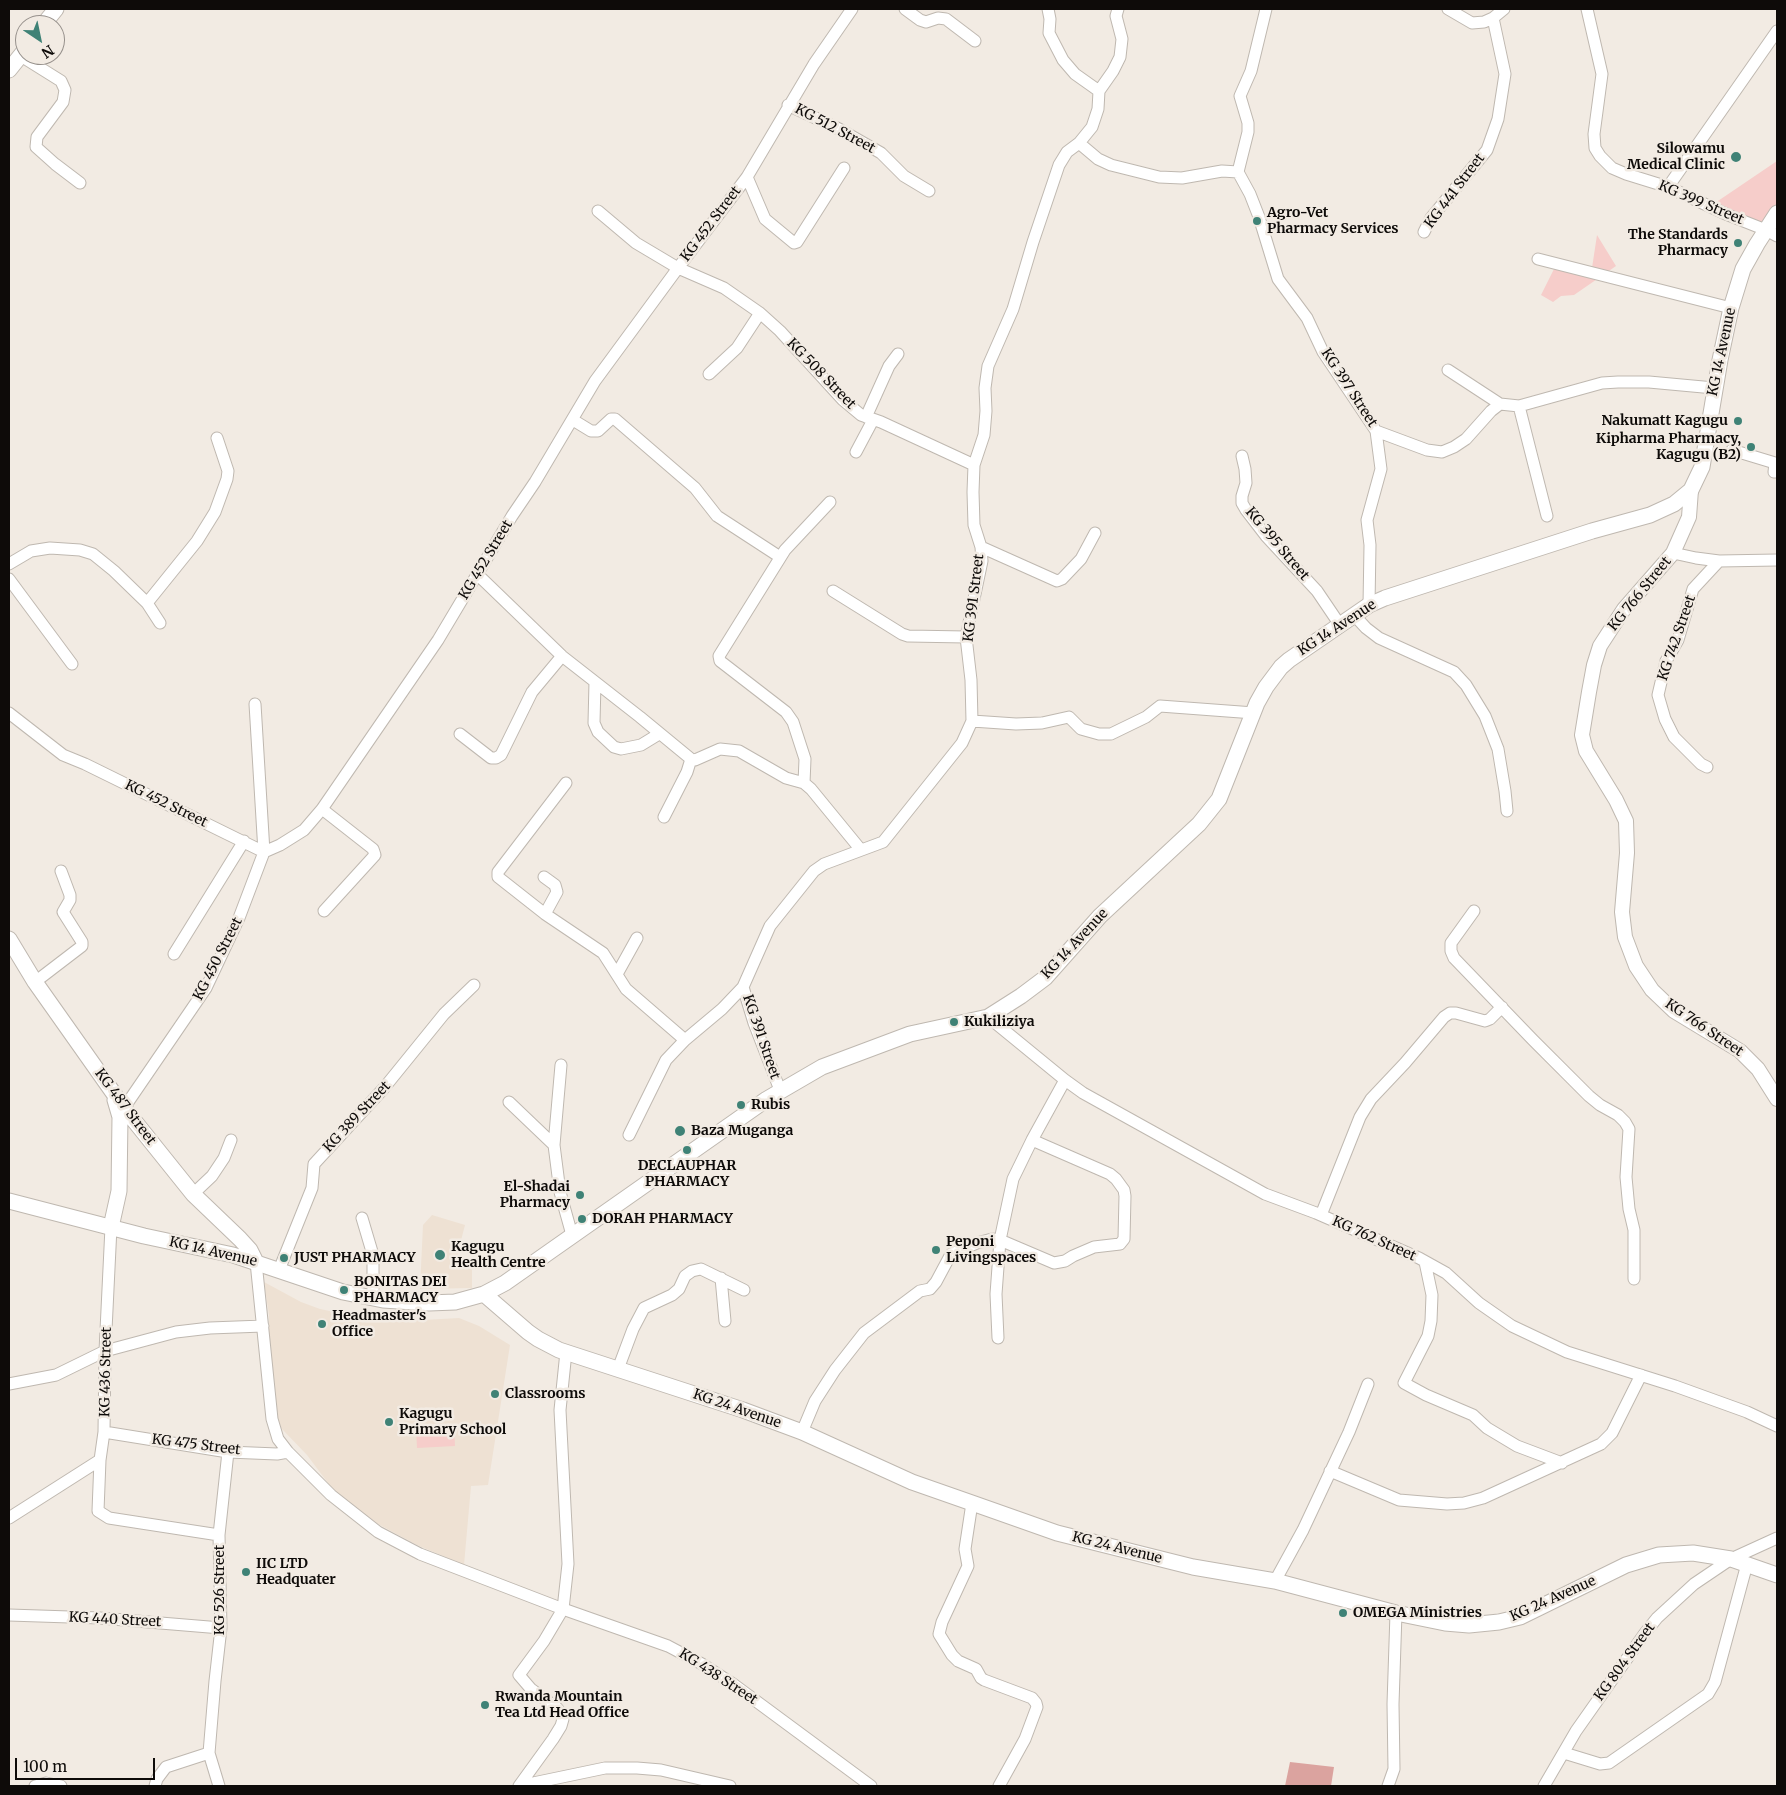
<!DOCTYPE html>
<style>
body{margin:0}
#map{position:relative;width:1786px;height:1795px;overflow:hidden;background:#f2ebe3;font-family:Merriweather,serif}
canvas{display:block}
.frame{position:absolute;inset:0;border:10px solid #0e0b09;pointer-events:none}
.north{position:absolute;left:15px;top:15px;width:50px;height:50px;box-sizing:border-box;background:#f2ebe3;border:1px solid #97918c;border-radius:50%;rotate:146deg;font-size:14px;font-weight:700;line-height:20px;text-align:center;color:#0e0b09}
.north::after{content:'';display:block;margin:auto;width:18px;height:22px;background:#3f8276;clip-path:polygon(50% 0,100% 100%,50% 72%,0 100%)}
.scale{position:absolute;left:15px;top:1758px;width:140px;height:22px;box-sizing:border-box;border:2px solid #0e0b09;border-top:0;padding-left:6px;font-size:15px;line-height:18px;white-space:nowrap;color:#0e0b09;-webkit-text-stroke:4px #f2ebe3;paint-order:stroke}
</style>
<div id="map">
<canvas width="1786" height="1795"></canvas>
<div class="frame"></div>
<div class="north">N</div>
<div class="scale">100 m</div>
</div>
<script>
const g = document.querySelector('canvas').getContext('2d');
g.lineJoin = 'round';
function paint(path, color) {
  g.fillStyle = color;
  g.fill(path, 'evenodd');
}
function shape(rows) {
  const path = new Path2D();
  for (const r of rows) {
    path.moveTo(r[0], r[1]);
    for (let i = 2; i < r.length; i += 2) path.lineTo(r[i], r[i + 1]);
  }
  return path;
}
function trace(path, color, width, dash) {
  g.strokeStyle = color;
  g.lineWidth = width;
  g.lineCap = dash ? 'butt' : 'round';
  g.setLineDash(dash || []);
  g.stroke(path);
}
function write(font, color, halo, rows, align = 'center') {
  g.font = font + ' Merriweather,serif';
  g.lineWidth = 5;
  g.setLineDash([]);
  g.textBaseline = 'middle';
  g.strokeStyle = halo;
  g.fillStyle = color;
  for (const [text, x, y, turn = 0] of rows) {
    g.save();
    g.translate(x, y);
    g.rotate((+turn || 0) * Math.PI / 180);
    g.textAlign = isNaN(turn) ? turn : align;
    if (halo) g.strokeText(text, 0, 0);
    g.fillText(text, 0, 0);
    g.restore();
  }
}
paint(shape([
 [432,1215,465,1225,458,1252,459,1259,472,1260,472,1288,420,1289,423,1225],
 [264,1282,301,1302,320,1309,354,1316,406,1321,459,1318,479,1326,510,1345,488,1485,471,1486,464,1565,417,1545,378,1524,337,1495,307,1455,281,1428,277,1415,275,1389,269,1351,269,1315]
]), '#eee1d3');
paint(shape([
 [1777,161,1777,208,1765,226,1712,205],
 [1597,235,1616,266,1574,295,1561,296,1553,302,1541,295,1556,265,1592,268],
 [454,1426,455,1446,417,1448,416,1428]
]), '#f6cdca');
paint(shape([
 [1290,1762,1334,1767,1331,1786,1285,1786]
]), '#dba39f');
const minor = shape([
 [905,9,920,20,926,22,938,18,946,19,975,41],
 [1048,9,1050,19,1049,33,1063,60,1075,74,1099,91],
 [1266,9,1251,71,1240,96,1248,123,1248,132,1238,172,1250,194,1259,217,1278,279,1307,318,1323,352,1376,431,1427,450,1442,452,1454,447,1466,439,1491,411,1500,404,1519,406,1602,383,1618,382,1649,382,1714,388],
 [1448,9,1472,23,1484,22,1493,18,1504,9],
 [1587,9,1602,74,1594,134,1595,148,1600,156,1612,168,1626,174,1668,187,1728,215,1766,230,1777,236],
 [21,56,61,81,65,90,63,102,37,137,36,147,55,164,80,183],
 [788,105,839,129,881,153,904,176,929,191],
 [1079,143,1098,159,1111,165,1159,177,1182,178,1222,171,1238,172],
 [747,177,765,219,794,243,797,242,844,168],
 [1668,187,1777,31],
 [598,211,636,243,678,268,724,288,760,313,780,331,843,400,861,415,881,422,974,465],
 [1424,232,1431,218,1487,150,1498,119,1505,74,1493,18],
 [1538,259,1731,308],
 [1448,370,1500,404],
 [709,374,737,348,760,313],
 [1519,406,1547,516],
 [866,417,889,366,898,354],
 [573,420,591,431,598,431,611,419,615,419,695,488,717,516,780,557],
 [1732,450,1775,463,1774,472,1777,472],
 [856,452,873,420],
 [1242,456,1245,469,1246,483,1242,496,1242,503,1246,510,1266,536,1317,591,1340,625],
 [981,547,1057,581,1062,579,1081,559,1095,533],
 [1673,553,1696,558,1719,561,1777,560],
 [9,564,31,551,50,548,80,550,93,554,114,571,147,603,160,623],
 [477,574,562,656,640,717,691,759,695,760,720,749,739,751,786,778,804,783,811,789,861,850],
 [9,579,72,664],
 [833,591,902,634,908,636,966,637],
 [147,603,197,541,215,512,227,479,228,471,217,438],
 [1369,605,1370,545,1367,520,1381,469,1376,431],
 [1354,615,1366,628,1379,638,1454,672,1466,685,1485,716,1498,749,1505,791,1507,811],
 [595,682,594,723,598,732,614,747,621,749,641,745,659,734],
 [9,713,63,755,85,764,264,852,280,845,304,830,322,809,438,640,512,516,535,482,595,381,678,268,747,177,814,64,852,9],
 [972,721,1016,724,1042,723,1069,717,1081,729,1099,734,1111,734,1146,717,1160,706,1254,713],
 [460,734,491,758,496,758,501,755,532,692,562,656],
 [1707,767,1701,764,1674,737,1665,719,1658,695,1666,661,1678,640,1693,589,1719,561],
 [566,783,498,872,498,877,545,914,603,953,626,989,685,1040],
 [804,783,805,759,793,722,786,712,720,661,719,656,785,550,830,502],
 [322,809,373,849,375,855,324,911],
 [664,817,687,772,691,759],
 [544,877,555,885,557,892,545,914],
 [1474,911,1451,943,1451,951,1454,958,1533,1040,1589,1096,1600,1105,1618,1115,1625,1122,1629,1129,1626,1177,1629,1209,1634,1230,1634,1279],
 [174,954,244,841],
 [617,974,637,938],
 [35,982,82,946,82,942,63,912,70,900,70,895,61,871],
 [988,1017,1065,1080,1083,1093,1265,1194,1316,1213,1419,1258,1446,1273,1479,1303,1512,1326,1567,1352,1675,1386,1747,1412,1777,1426],
 [561,1065,554,1145,560,1192,572,1235],
 [780,1090,754,1023,743,987,770,926,814,871,824,864,883,842,962,743,972,721,971,680,966,637,982,561,981,547,974,525,973,492,974,465,984,435,986,411,985,388,988,366,1013,309,1033,242,1059,165,1067,152,1079,143,1092,127,1098,109,1099,91,1113,71,1120,57,1122,39,1116,16,1118,9],
 [509,1102,554,1145],
 [124,1108,206,988,239,918,264,852,255,704],
 [629,1135,666,1060,685,1040,722,1009,743,987],
 [193,1194,212,1176,224,1158,231,1140],
 [1321,1215,1360,1117,1371,1099,1405,1063,1444,1017,1450,1013,1456,1013,1485,1021,1490,1019,1502,1007],
 [362,1218,373,1255,373,1298],
 [111,1227,105,1351,104,1432,100,1460,98,1511,109,1518,219,1535],
 [256,1262,272,1419,278,1439,288,1452,331,1495,378,1532,420,1554,563,1609,668,1646,702,1664,733,1684,871,1786],
 [1425,1262,1432,1295,1431,1321,1428,1336,1404,1383,1426,1395,1473,1415,1487,1428,1517,1446,1562,1463],
 [279,1270,312,1188,314,1164,384,1088,444,1014,474,985],
 [721,1278,725,1321],
 [998,1338,996,1294,1000,1240,1054,1263,1065,1261,1073,1256,1094,1247,1120,1244,1124,1239,1125,1196,1124,1190,1116,1179,1110,1174,1032,1140],
 [618,1369,633,1329,644,1308,672,1295,679,1289,685,1276,692,1271,701,1269,744,1290],
 [9,1384,56,1375,105,1351,176,1332,210,1328,263,1326],
 [104,1432,228,1452,277,1454,288,1452],
 [802,1432,815,1401,835,1370,864,1333,920,1291,930,1289,936,1282,951,1254,977,1243,992,1239,1000,1240,1013,1179,1032,1140,1065,1080],
 [1330,1471,1399,1500,1447,1504,1464,1503,1483,1498,1601,1444,1612,1433,1641,1375],
 [972,1503,965,1549,968,1566,942,1622,939,1634,952,1655,958,1661,976,1669,981,1678,984,1680,1032,1698,1036,1703,1037,1707,1025,1739,999,1786],
 [9,1518,100,1460],
 [1275,1581,1303,1530,1349,1432,1368,1384],
 [9,1615,100,1618,221,1628],
 [1564,1753,1600,1764,1609,1763,1708,1694,1715,1682,1747,1564],
 [35,1786,46,1783,61,1786],
 [155,1786,157,1779,166,1767,209,1753],
 [219,1786,209,1753,215,1681,221,1628,219,1535,228,1452],
 [519,1786,553,1739,561,1726,563,1719,561,1713,557,1708,531,1689,519,1675,544,1641,563,1609,568,1564,560,1410,566,1352],
 [519,1786,605,1768,637,1768,661,1770,730,1786],
 [1388,1786,1394,1769,1393,1704,1396,1613],
 [1544,1786,1576,1731,1645,1633,1657,1618,1694,1584,1731,1559,1777,1538]
]);
const tertiary = shape([
 [1691,490,1689,517,1673,553,1624,609,1600,646,1594,665,1589,692,1582,735,1586,751,1616,800,1626,821,1627,853,1622,912,1625,937,1636,966,1652,990,1674,1011,1740,1051,1758,1069,1777,1099]
]);
const secondary = shape([
 [43,25,56,9],
 [9,70,25,50],
 [9,939,35,982,124,1108,193,1194,240,1239,250,1250,256,1262],
 [9,1201,144,1236,233,1255,343,1292,383,1300,429,1303,455,1302,484,1294,505,1283,767,1099,822,1067,910,1034,988,1017,1021,996,1045,978,1100,916,1199,824,1219,799,1257,703,1266,687,1281,667,1289,660,1369,605,1385,598,1592,531,1650,515,1674,504,1691,490,1702,467,1720,360,1731,308,1743,269,1757,244,1777,213],
 [111,1227,119,1191,120,1117,115,1100],
 [484,1294,528,1332,538,1339,559,1350,743,1410,802,1432,912,1482,972,1503,1057,1533,1193,1567,1275,1581,1396,1613,1445,1623,1469,1625,1499,1622,1520,1617,1626,1565,1659,1555,1693,1553,1731,1559,1777,1575]
]);
trace(minor, '#bfb8b0', 13);
trace(tertiary, '#bfb8b0', 16);
trace(secondary, '#bfb8b0', 17);
trace(minor, '#fff', 11);
trace(tertiary, '#fff', 14);
trace(secondary, '#fff', 15);
for (const [x, y, r, color] of [
 [1736,157,6,"#3f8276"],
 [1257,221,5,"#3f8276"],
 [1738,243,5,"#3f8276"],
 [1738,421,5,"#3f8276"],
 [1751,447,5,"#3f8276"],
 [954,1022,5,"#3f8276"],
 [741,1105,5,"#3f8276"],
 [680,1131,6,"#3f8276"],
 [687,1150,5,"#3f8276"],
 [580,1195,5,"#3f8276"],
 [582,1219,5,"#3f8276"],
 [936,1250,5,"#3f8276"],
 [440,1255,6,"#3f8276"],
 [284,1258,5,"#3f8276"],
 [344,1290,5,"#3f8276"],
 [322,1324,5,"#3f8276"],
 [495,1394,5,"#3f8276"],
 [389,1422,5,"#3f8276"],
 [246,1572,5,"#3f8276"],
 [1343,1613,5,"#3f8276"],
 [485,1705,5,"#3f8276"]
]) {
  const dot = new Path2D();
  dot.arc(x, y, r, 0, 2 * Math.PI);
  g.fillStyle = color;
  g.fill(dot);
  trace(dot, '#f2ebe3', 2);
}
write('14px', '#0e0b09', '#f2ebe3', [
 ["KG 512 Street",835,129,28],
 ["KG 441 Street",1455,191,-53],
 ["KG 399 Street",1701,203,23],
 ["KG 452 Street",711,224,-53],
 ["KG 14 Avenue",1722,352,-78],
 ["KG 508 Street",821,374,46],
 ["KG 397 Street",1349,388,57],
 ["KG 395 Street",1277,544,50],
 ["KG 452 Street",486,560,-59],
 ["KG 766 Street",1640,594,-51],
 ["KG 391 Street",974,598,-83],
 ["KG 14 Avenue",1337,628,-33],
 ["KG 742 Street",1677,638,-71],
 ["KG 452 Street",166,804,26],
 ["KG 14 Avenue",1075,944,-47],
 ["KG 450 Street",218,959,-63],
 ["KG 766 Street",1704,1028,34],
 ["KG 391 Street",761,1037,71],
 ["KG 487 Street",125,1107,53],
 ["KG 389 Street",357,1117,-47],
 ["KG 762 Street",1374,1239,24],
 ["KG 14 Avenue",213,1252,13],
 ["KG 436 Street",106,1372,-89],
 ["KG 24 Avenue",737,1409,19],
 ["KG 475 Street",196,1445,7],
 ["KG 24 Avenue",1117,1548,14],
 ["KG 526 Street",220,1590,-90],
 ["KG 24 Avenue",1553,1599,-24],
 ["KG 440 Street",115,1620,3],
 ["KG 804 Street",1625,1662,-54],
 ["KG 438 Street",718,1677,33]
]);
write('bold 14px', '#0e0b09', '#f2ebe3', [
 ["Silowamu",1725,149,"right"],
 ["Medical Clinic",1725,165,"right"],
 ["Agro-Vet",1267,213],
 ["Pharmacy Services",1267,229],
 ["The Standards",1728,235,"right"],
 ["Pharmacy",1728,251,"right"],
 ["Nakumatt Kagugu",1728,421,"right"],
 ["Kipharma Pharmacy,",1741,439,"right"],
 ["Kagugu (B2)",1741,455,"right"],
 ["Kukiliziya",964,1022],
 ["Rubis",751,1105],
 ["Baza Muganga",691,1131],
 ["DECLAUPHAR",687,1166,"center"],
 ["PHARMACY",687,1182,"center"],
 ["El-Shadai",570,1187,"right"],
 ["Pharmacy",570,1203,"right"],
 ["DORAH PHARMACY",592,1219],
 ["Peponi",946,1242],
 ["Livingspaces",946,1258],
 ["Kagugu",451,1247],
 ["Health Centre",451,1263],
 ["JUST PHARMACY",294,1258],
 ["BONITAS DEI",354,1282],
 ["PHARMACY",354,1298],
 ["Headmaster's",332,1316],
 ["Office",332,1332],
 ["Classrooms",505,1394],
 ["Kagugu",399,1414],
 ["Primary School",399,1430],
 ["IIC LTD",256,1564],
 ["Headquater",256,1580],
 ["OMEGA Ministries",1353,1613],
 ["Rwanda Mountain",495,1697],
 ["Tea Ltd Head Office",495,1713]
], 'left');
</script>
